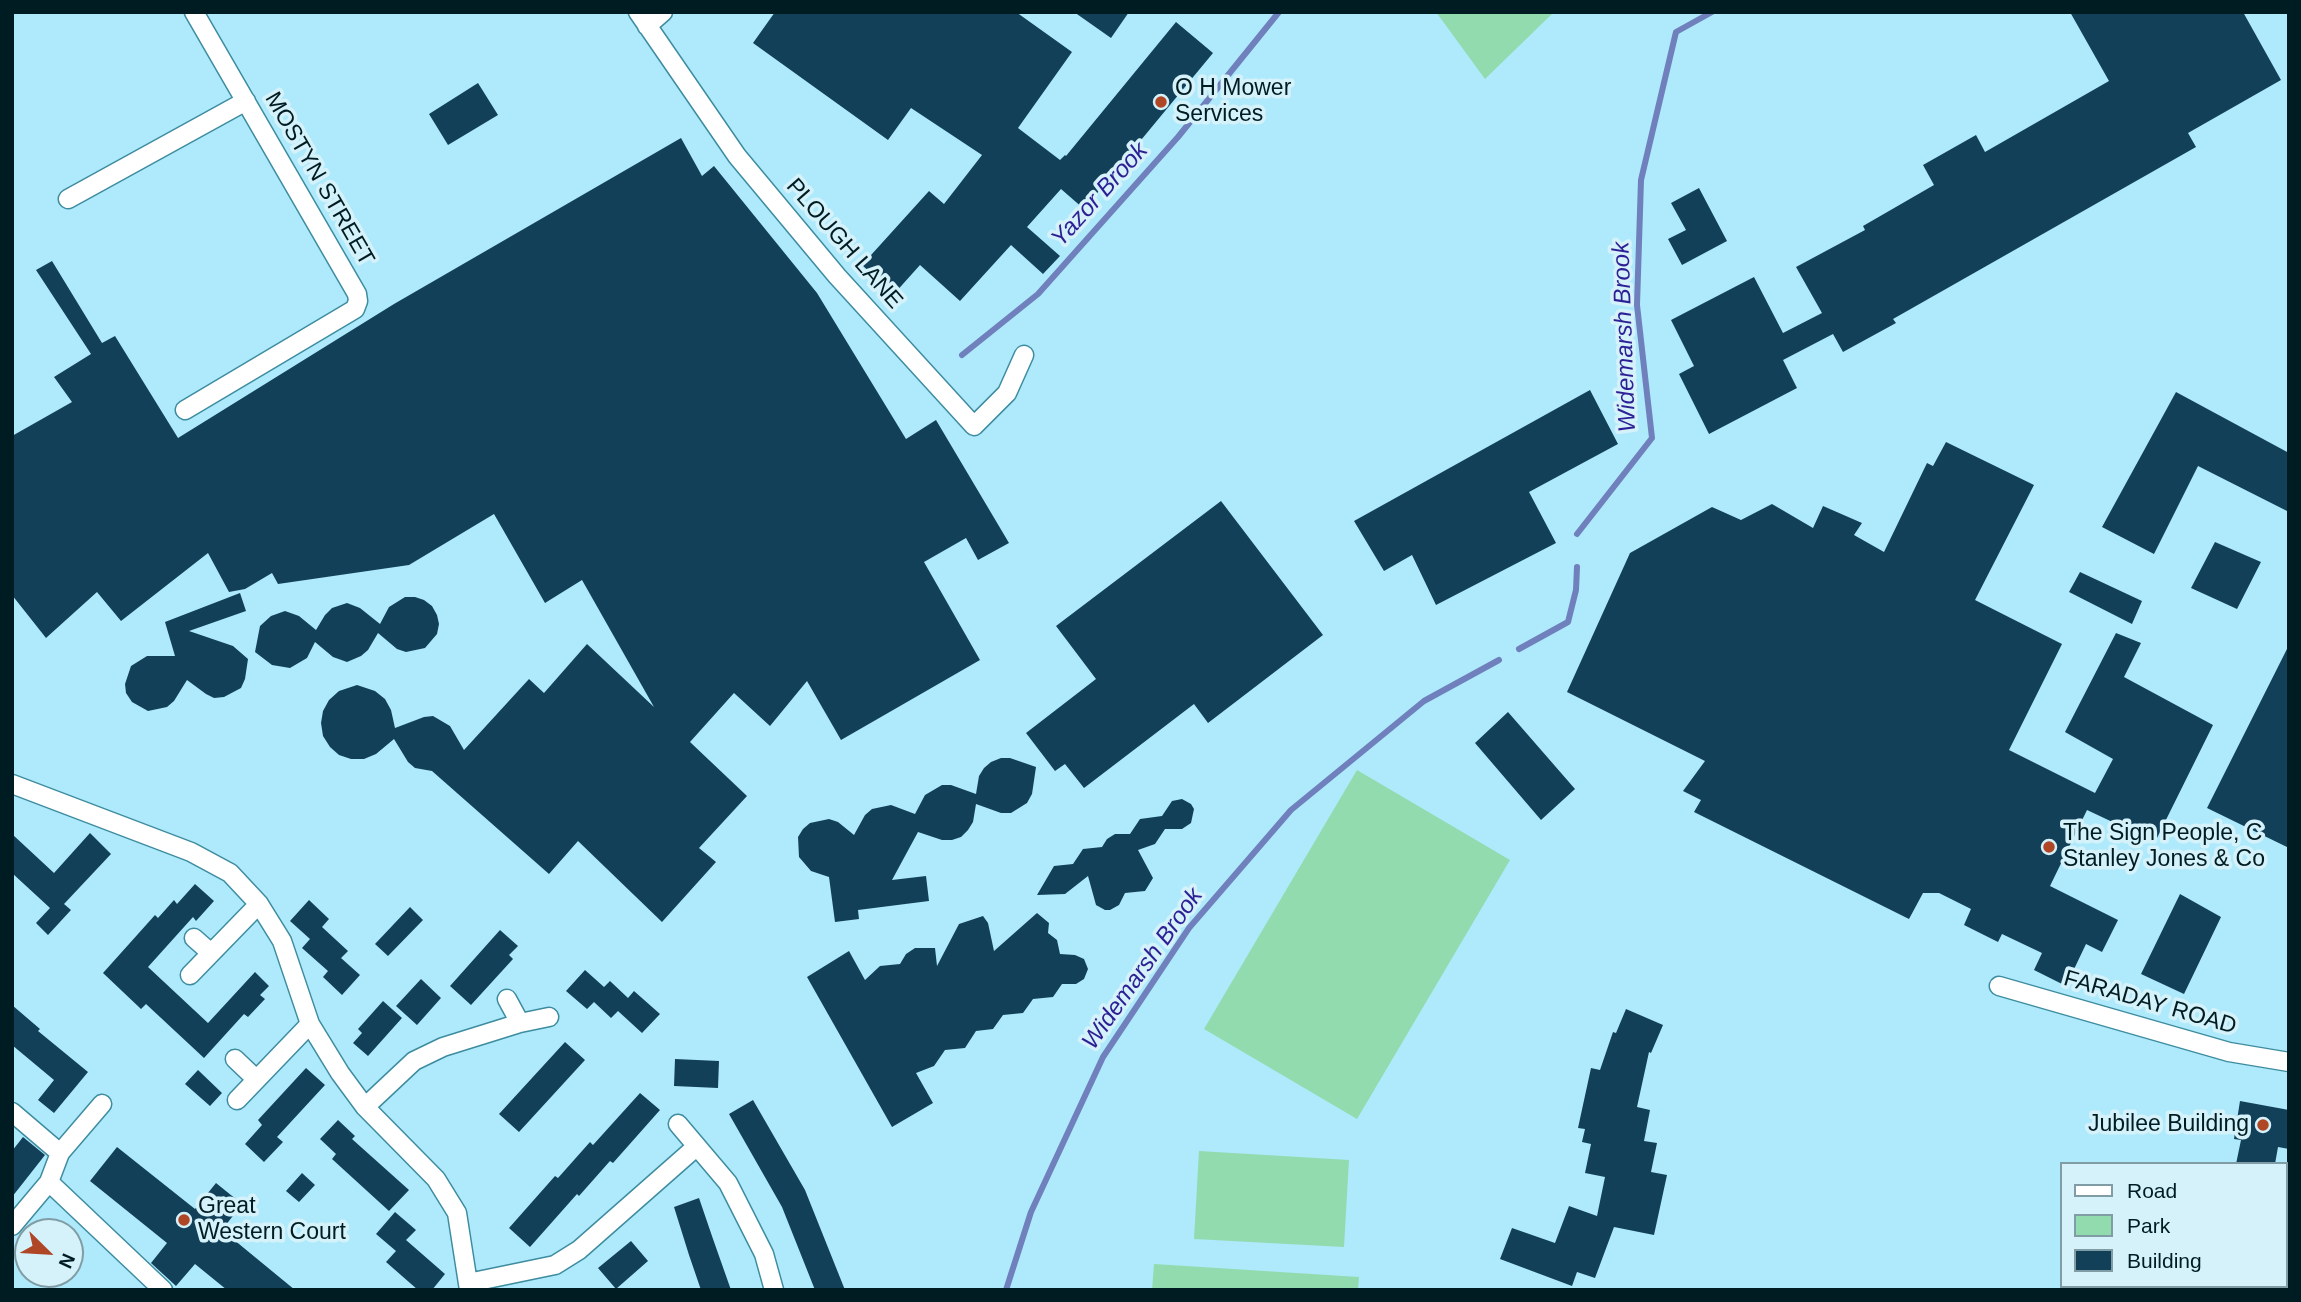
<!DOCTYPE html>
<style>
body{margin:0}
#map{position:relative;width:2301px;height:1302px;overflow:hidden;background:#aeeafb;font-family:Arial,sans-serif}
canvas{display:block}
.frame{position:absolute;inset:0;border:14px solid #001c23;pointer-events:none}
.legend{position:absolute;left:2060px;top:1162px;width:228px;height:126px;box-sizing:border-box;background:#d5f2fa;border:2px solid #809ca4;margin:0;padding:9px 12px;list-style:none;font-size:21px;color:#001c23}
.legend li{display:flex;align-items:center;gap:14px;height:35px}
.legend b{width:35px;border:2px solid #809ca4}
.north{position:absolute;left:14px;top:1218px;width:70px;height:70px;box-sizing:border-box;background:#d5f2fa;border:2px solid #809ca4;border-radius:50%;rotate:114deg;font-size:19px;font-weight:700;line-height:28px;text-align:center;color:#001c23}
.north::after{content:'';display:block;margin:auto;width:24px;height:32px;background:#af4727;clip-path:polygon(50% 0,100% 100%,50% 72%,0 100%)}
</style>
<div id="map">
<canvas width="2301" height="1302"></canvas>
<div class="frame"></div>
<ul class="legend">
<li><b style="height:9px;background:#fff"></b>Road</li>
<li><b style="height:19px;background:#92dbaf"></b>Park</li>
<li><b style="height:19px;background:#134059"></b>Building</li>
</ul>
<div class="north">N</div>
</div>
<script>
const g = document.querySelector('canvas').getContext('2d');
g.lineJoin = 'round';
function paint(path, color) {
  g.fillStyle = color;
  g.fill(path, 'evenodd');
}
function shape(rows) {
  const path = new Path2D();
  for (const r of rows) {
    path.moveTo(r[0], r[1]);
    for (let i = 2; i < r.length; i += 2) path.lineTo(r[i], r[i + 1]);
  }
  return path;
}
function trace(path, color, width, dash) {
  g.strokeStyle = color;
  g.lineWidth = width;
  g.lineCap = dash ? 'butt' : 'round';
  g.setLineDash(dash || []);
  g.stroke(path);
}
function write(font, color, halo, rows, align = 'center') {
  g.font = font + ' Arial,sans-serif';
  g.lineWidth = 7;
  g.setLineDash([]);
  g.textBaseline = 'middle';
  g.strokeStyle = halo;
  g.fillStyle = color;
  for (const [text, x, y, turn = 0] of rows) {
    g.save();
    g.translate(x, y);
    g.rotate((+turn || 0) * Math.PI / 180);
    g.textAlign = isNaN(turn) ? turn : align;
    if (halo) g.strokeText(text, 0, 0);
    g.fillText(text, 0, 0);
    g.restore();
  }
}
paint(shape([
 [1436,12,1554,12,1485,79],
 [1357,770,1510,860,1357,1119,1204,1029],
 [1199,1151,1349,1160,1344,1247,1194,1239],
 [1154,1264,1359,1277,1358,1290,1152,1290]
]), '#92dbaf');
trace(shape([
 [962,355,1038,294,1178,137,1279,12],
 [1577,534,1652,438,1637,305,1641,180,1676,32,1712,12],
 [1519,649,1568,622,1576,590,1577,567],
 [1006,1290,1031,1212,1103,1057,1189,928,1291,810,1424,701,1499,660]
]), '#6f80bc', 6);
paint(shape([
 [775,12,1016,12,1072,52,1018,128,1060,160,1065,155,1066,156,1176,22,1213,53,1084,209,1061,189,1027,227,1060,256,1043,274,1011,245,960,301,920,265,894,294,862,265,929,191,944,204,982,155,911,108,888,140,753,43],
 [1074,12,1129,12,1111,38],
 [2070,12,2243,12,2281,80,2188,133,2196,147,1893,319,1896,323,1843,352,1833,334,1783,360,1797,388,1709,434,1679,374,1694,366,1671,320,1754,277,1783,333,1822,313,1796,267,1865,230,1863,226,1934,185,1923,165,1976,135,1985,152,2109,81],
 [478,83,498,115,448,145,429,114],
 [681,138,702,176,714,166,817,293,906,439,936,420,1009,543,978,560,966,538,924,562,980,660,841,740,807,681,770,726,734,693,690,742,747,796,699,848,716,862,662,922,578,841,549,874,432,771,415,768,408,762,394,739,376,754,364,759,351,759,339,755,330,747,323,736,321,723,323,711,329,700,339,691,357,685,375,691,385,699,391,710,395,728,424,717,433,716,450,726,464,750,529,679,544,693,587,644,654,707,582,580,545,603,494,514,409,565,278,584,272,573,245,589,229,592,208,553,121,621,97,592,46,638,12,595,12,436,72,402,54,377,91,354,36,270,52,261,102,343,115,336,178,438,394,304],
 [1699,188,1727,241,1682,265,1668,239,1686,230,1671,203],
 [1590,390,1618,444,1529,492,1556,543,1436,605,1412,555,1384,571,1354,521],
 [2176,392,2289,453,2289,512,2198,466,2154,554,2102,527],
 [1946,442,2034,485,1975,600,2062,644,2009,750,2095,793,2113,759,2065,732,2116,633,2141,643,2124,677,2213,725,2155,842,2087,810,2050,886,2118,920,2102,952,2086,944,2066,986,2034,970,2042,953,2002,934,1998,942,1964,925,1971,909,1939,893,1923,893,1909,919,1694,812,1701,800,1683,791,1705,761,1567,692,1630,553,1712,507,1741,520,1772,504,1813,528,1823,506,1862,523,1854,535,1884,552,1927,463,1933,466],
 [1221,501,1323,635,1208,723,1194,704,1084,788,1065,764,1055,771,1026,733,1096,679,1056,626],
 [2215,542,2261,562,2237,609,2191,588],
 [2080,572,2142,601,2132,624,2069,592],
 [240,593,246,611,189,631,233,646,248,659,245,679,241,688,224,697,214,698,206,694,187,680,174,701,167,707,148,711,132,702,126,693,125,684,131,666,147,656,175,656,165,622],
 [405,597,415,597,424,600,432,606,437,615,439,624,437,634,425,648,406,652,397,649,378,633,368,650,361,656,347,662,333,657,315,642,307,658,290,668,272,665,255,652,260,626,271,616,285,611,299,616,316,630,325,615,332,608,347,603,360,608,380,624,389,607],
 [2289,645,2289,848,2207,808],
 [1508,712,1575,789,1541,820,1475,743],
 [1001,758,1010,758,1036,767,1032,794,1027,803,1011,813,1001,813,976,804,973,822,968,830,961,837,952,840,942,840,918,832,892,880,926,876,929,901,858,910,859,919,835,922,829,877,811,871,799,857,798,837,803,829,810,823,829,819,838,822,854,835,865,815,872,809,891,805,915,814,925,795,942,785,951,785,976,794,979,776,984,768,991,762],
 [1182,799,1191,804,1194,809,1191,823,1182,829,1165,829,1155,844,1138,850,1153,878,1145,891,1125,893,1119,905,1110,910,1105,910,1096,905,1088,876,1065,894,1037,895,1054,866,1073,864,1083,849,1102,847,1107,839,1115,834,1130,834,1140,819,1162,816,1172,801],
 [90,833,111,854,64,904,71,910,48,935,36,923,50,908,12,873,12,834,54,873],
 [195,884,214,901,196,921,193,917,148,967,208,1023,255,972,269,986,260,995,265,999,248,1017,244,1014,204,1058,146,1004,141,1009,103,973,155,915,158,918,174,900,177,904],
 [2180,894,2221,917,2184,994,2141,974],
 [309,900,329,919,322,927,348,951,341,958,360,975,342,995,323,977,328,971,302,948,310,939,290,921],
 [410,907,423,920,388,956,375,944],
 [1037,913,1049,923,1048,933,1057,940,1060,954,1075,955,1084,959,1088,969,1084,979,1076,984,1062,984,1053,997,1033,999,1023,1013,1003,1015,993,1029,976,1031,965,1048,945,1050,934,1066,916,1073,933,1103,892,1127,807,977,849,951,865,980,880,966,900,964,906,954,915,948,935,948,937,966,959,924,983,916,988,923,994,951],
 [500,930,518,946,509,955,513,959,471,1005,450,986],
 [585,970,604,987,610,981,628,998,634,991,660,1014,642,1033,618,1011,611,1018,594,1002,587,1009,566,991],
 [421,979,441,998,417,1025,396,1006],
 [383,1001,402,1018,368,1056,353,1043,362,1033,358,1029],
 [12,1005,40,1029,38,1031,88,1072,54,1113,38,1100,54,1080,12,1045],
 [1626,1009,1663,1025,1651,1053,1649,1052,1637,1107,1650,1110,1644,1141,1657,1143,1651,1172,1667,1175,1654,1235,1614,1227,1595,1278,1577,1272,1572,1286,1500,1259,1512,1228,1555,1243,1569,1206,1597,1216,1605,1177,1585,1173,1591,1144,1582,1142,1585,1129,1578,1128,1591,1068,1600,1070,1613,1032,1616,1033],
 [565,1042,585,1060,519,1132,499,1114],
 [675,1059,719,1061,718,1088,674,1086],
 [306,1068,325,1085,277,1137,283,1142,264,1162,245,1144,262,1125,258,1120],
 [198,1070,222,1093,210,1106,185,1084],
 [640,1093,660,1110,613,1163,610,1161,579,1196,577,1194,530,1247,509,1228,555,1176,558,1178,590,1142,593,1145],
 [753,1100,805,1190,845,1290,815,1290,782,1207,729,1114],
 [2240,1101,2289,1110,2289,1149,2278,1147,2275,1164,2236,1164,2241,1140,2234,1139],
 [338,1120,355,1136,352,1139,409,1190,389,1211,332,1159,336,1154,320,1139],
 [23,1137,45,1155,12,1197,12,1151],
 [117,1147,195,1209,216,1183,242,1204,222,1230,295,1290,227,1290,195,1264,176,1286,151,1263,167,1243,90,1181],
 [302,1173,315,1185,299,1202,286,1191],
 [699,1198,713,1239,731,1290,701,1290,689,1255,674,1207],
 [395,1212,416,1230,406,1240,445,1274,432,1290,418,1290,386,1262,396,1251,376,1234],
 [631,1241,648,1261,616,1289,598,1268]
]), '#134059');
const minor = shape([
 [638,12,737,156,837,276,974,426,1007,393,1024,355],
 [647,26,663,12],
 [68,199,246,101],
 [185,410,355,309,358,301,357,294,194,12],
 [12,784,191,852,230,873,259,904,282,941,310,1024,340,1073,365,1107,436,1179,457,1213,469,1290],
 [194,938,211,953],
 [190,975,259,904],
 [1999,986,2229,1052,2289,1062],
 [507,999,520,1023],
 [235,1059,256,1079],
 [237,1100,310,1024],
 [365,1107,414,1061,443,1047,520,1023,549,1017],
 [12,1112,60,1153],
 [678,1124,728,1183,764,1254,774,1290],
 [49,1182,163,1290],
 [12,1226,49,1182,60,1153,102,1104],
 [468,1283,555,1265,579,1250,696,1147]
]);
trace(minor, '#3e8ca0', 21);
trace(minor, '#fff', 18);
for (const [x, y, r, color] of [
 [1161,102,7,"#af4727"],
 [2049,847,7,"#af4727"],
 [2263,1125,7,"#af4727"],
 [184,1220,7,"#af4727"]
]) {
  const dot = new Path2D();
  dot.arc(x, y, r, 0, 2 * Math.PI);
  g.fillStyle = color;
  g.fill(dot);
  trace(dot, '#d5f2fa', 2.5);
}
write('23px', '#001c23', '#d5f2fa', [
 ["O H Mower",1175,89],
 ["Services",1175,115],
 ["The Sign People, C",2063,834],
 ["Stanley Jones & Co",2063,860],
 ["Jubilee Building",2249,1125,"right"],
 ["Great",198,1207],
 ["Western Court",198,1233]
], 'left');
write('23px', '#001c23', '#d5f2fa', [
 ["MOSTYN STREET",319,179,60],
 ["PLOUGH LANE",844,244,49],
 ["FARADAY ROAD",2150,1003,16]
]);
write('italic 24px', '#2d1f94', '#d5f2fa', [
 ["Yazor Brook",1100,195,-48],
 ["Widemarsh Brook",1625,337,-92],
 ["Widemarsh Brook",1143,969,-55]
]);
</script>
